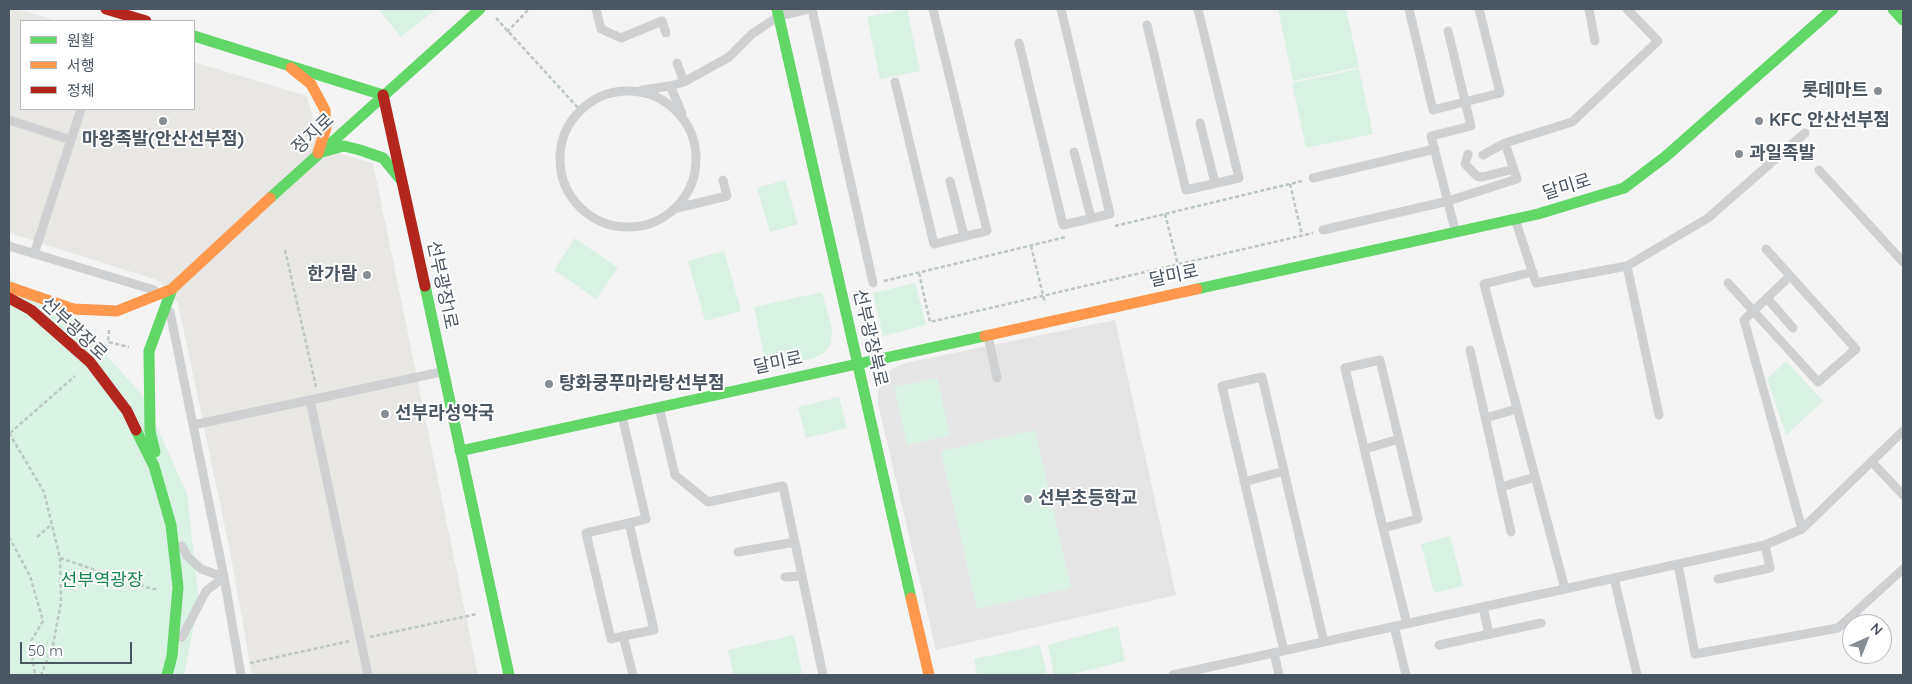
<!DOCTYPE html>
<meta charset="utf-8">
<style>
body{margin:0}
#map{position:relative;width:1912px;height:684px;overflow:hidden;background:#f4f4f4;font-family:Quicksand,"Noto Sans KR",sans-serif}
canvas{display:block}
.frame{position:absolute;inset:0;border:10px solid #4a5661;pointer-events:none}
.legend{position:absolute;left:20px;top:20px;width:175px;height:90px;box-sizing:border-box;background:#fff;border:1px solid #b7bbc0;margin:0;padding:6px 9px;list-style:none;font-size:15px;color:#4a5661}
.legend li{display:flex;align-items:center;gap:10px;height:25px}
.legend b{width:25px;border:1px solid #b7bbc0}
.north{position:absolute;left:1842px;top:614px;width:50px;height:50px;box-sizing:border-box;background:#fff;border:1px solid #b7bbc0;border-radius:50%;rotate:44deg;font-size:14px;font-weight:700;line-height:20px;text-align:center;color:#4a5661}
.north::after{content:'';display:block;margin:auto;width:18px;height:22px;background:#868d94;clip-path:polygon(50% 0,100% 100%,50% 72%,0 100%)}
.scale{position:absolute;left:20px;top:642px;width:112px;height:22px;box-sizing:border-box;border:2px solid #4a5661;border-top:0;padding-left:6px;font-size:15px;line-height:18px;white-space:nowrap;color:#4a5661;-webkit-text-stroke:4px #fff;paint-order:stroke}
</style>
<div id="map">
<canvas width="1912" height="684"></canvas>
<div class="frame"></div>
<ul class="legend">
<li><b style="height:6px;background:#63d668"></b>원활</li>
<li><b style="height:6px;background:#ff974d"></b>서행</li>
<li><b style="height:6px;background:#b3261e"></b>정체</li>
</ul>
<div class="north">N</div>
<div class="scale">50 m</div>
</div>
<script>
const g = document.querySelector('canvas').getContext('2d');
g.lineJoin = 'round';
function paint(path, color) {
  g.fillStyle = color;
  g.fill(path, 'evenodd');
}
function shape(rows) {
  const path = new Path2D();
  for (const r of rows) {
    if (r.length === 3) {
      path.moveTo(r[0] + r[2], r[1]);
      path.arc(r[0], r[1], r[2], 0, 2 * Math.PI);
      continue;
    }
    path.moveTo(r[0], r[1]);
    for (let i = 2; i < r.length; i += 2) path.lineTo(r[i], r[i + 1]);
  }
  return path;
}
function trace(path, color, width, dash) {
  g.strokeStyle = color;
  g.lineWidth = width;
  g.lineCap = dash ? 'butt' : 'round';
  g.setLineDash(dash || []);
  g.stroke(path);
}
function write(font, color, halo, rows, align = 'center') {
  g.font = font + ' Quicksand,"Noto Sans KR",sans-serif';
  g.lineWidth = 4;
  g.setLineDash([]);
  g.textBaseline = 'middle';
  g.strokeStyle = halo;
  g.fillStyle = color;
  for (const [text, x, y, turn = 0] of rows) {
    g.save();
    g.translate(x, y);
    g.rotate((+turn || 0) * Math.PI / 180);
    g.textAlign = isNaN(turn) ? turn : align;
    if (halo) g.strokeText(text, 0, 0);
    g.fillText(text, 0, 0);
    g.restore();
  }
}
paint(shape([
 [9,9,16,9,58,21,21,21,21,109,194,109,194,62,307,96,320,148,373,163,478,675,252,675,230,551,178,303,157,280,9,233]
]), '#e8e7e3');
paint(shape([
 [1115,320,1176,595,936,650,878,404,878,391,883,377,892,369,905,363]
]), '#e6e5e6');
paint(shape([
 [378,9,436,9,401,37],
 [907,9,920,71,880,79,867,17],
 [1278,9,1346,9,1359,67,1293,81],
 [1359,69,1373,134,1306,148,1292,83],
 [785,180,798,224,770,232,757,188],
 [575,238,618,268,596,299,554,270],
 [724,251,741,311,705,321,688,261],
 [9,278,72,317,143,396,187,494,199,600,184,675,9,675],
 [915,283,926,325,883,336,873,293],
 [822,292,832,328,831,343,824,353,812,359,766,365,754,307],
 [1786,361,1823,401,1786,435,1767,379],
 [937,378,950,435,907,445,894,387],
 [839,397,847,428,806,438,798,407],
 [1035,430,1071,588,977,609,941,451],
 [1450,536,1463,586,1434,593,1421,544],
 [1118,626,1125,661,1069,675,1054,675,1048,645],
 [794,635,802,673,793,675,734,675,728,650],
 [1040,645,1047,675,977,675,974,659]
]), '#d9f2e3');
trace(shape([
 [496,18,580,110],
 [507,32,529,9],
 [1290,184,1302,235],
 [1165,214,1180,273],
 [1115,226,1302,181],
 [1031,246,1045,303],
 [285,250,316,387],
 [919,273,930,322,1313,233],
 [884,281,1066,237],
 [109,330,108,342,129,347],
 [103,347,108,342],
 [9,433,44,492,60,558,61,602,53,645,41,675],
 [10,433,75,376],
 [9,537,30,576,43,621,30,643,35,675],
 [37,537,52,524],
 [60,558,152,589,159,589],
 [370,637,477,614],
 [250,663,350,641]
]), '#bcc7c4', 2.5, [4, 2.5]);
trace(shape([
 [596,9,601,29,621,38,662,21,666,33],
 [812,9,873,283],
 [1409,9,1433,110,1500,93,1479,9],
 [1589,9,1595,41],
 [1147,25,1186,190,1239,178,1198,9],
 [1448,31,1471,126,1431,136,1455,230],
 [1019,43,1063,225,1110,214,1061,9],
 [677,63,684,82],
 [895,82,934,244,987,231,933,9],
 [670,86,682,113],
 [642,90,670,86,684,82,729,57,752,34,779,16,809,9],
 [628,159,68],
 [9,120,71,140],
 [1200,123,1215,183],
 [1074,152,1091,218],
 [1468,154,1465,164,1477,176,1482,177,1514,169],
 [1483,155,1505,143],
 [1819,170,1903,262],
 [1313,178,1435,149],
 [950,181,964,236],
 [677,208,727,196,723,180],
 [1515,219,1536,283,1627,266,1708,218,1805,133],
 [1323,230,1448,201,1517,179,1505,143,1572,122,1658,41,1627,9],
 [9,246,154,290],
 [34,254,81,109],
 [1627,266,1659,415],
 [1533,272,1484,284,1565,589],
 [1790,276,1744,320,1802,529],
 [1728,283,1818,382,1856,349,1766,249],
 [1767,298,1793,328],
 [170,312,224,577,241,675],
 [988,336,997,378],
 [1470,350,1511,532],
 [310,400,368,675],
 [659,407,675,475,708,502,783,486,823,675],
 [622,416,646,519,586,533,611,639,623,636,633,675],
 [1485,418,1517,409],
 [193,425,441,372],
 [1365,449,1399,439],
 [1872,462,1903,495],
 [1244,482,1284,471],
 [1501,487,1535,477],
 [1383,528,1418,519,1380,360,1345,368,1383,528,1407,624],
 [182,546,187,556,201,569,224,577],
 [738,552,795,542],
 [1678,564,1695,654,1838,628,1903,569],
 [785,577,802,576],
 [1614,578,1637,675],
 [1718,579,1770,568,1765,545],
 [1483,607,1489,634],
 [1394,626,1406,675],
 [623,636,654,630,629,523],
 [182,637,206,591,224,577],
 [1439,645,1541,623],
 [1284,651,1222,386,1262,377,1324,642],
 [1274,653,1279,675],
 [1173,675,1765,545,1802,529,1903,431]
]), '#ced0d2', 9);
trace(shape([
 [777,9,911,598],
 [1893,9,1903,20],
 [194,36,383,95],
 [318,153,344,146,360,150,383,158,401,180],
 [270,198,480,9],
 [425,286,509,675],
 [1197,289,1538,214,1624,188,1665,157,1833,9],
 [136,430,154,466,171,525,178,587,172,656,167,675],
 [460,451,985,336],
 [155,452,150,431,149,351,172,289]
]), '#63d668', 11);
trace(shape([
 [291,68,311,84,325,110,326,128,318,153],
 [9,287,73,309,117,311,172,289,270,198],
 [985,336,1197,289],
 [911,598,929,675]
]), '#ff974d', 11);
trace(shape([
 [106,9,146,21],
 [383,95,425,286],
 [9,298,31,310,90,362,127,411,136,430]
]), '#b3261e', 11);
for (const [x, y, r, color] of [
 [1878,91,5,"#868d94"],
 [163,121,5,"#868d94"],
 [1759,121,5,"#868d94"],
 [1739,154,5,"#868d94"],
 [367,275,5,"#868d94"],
 [549,384,5,"#868d94"],
 [385,414,5,"#868d94"],
 [1028,499,5,"#868d94"]
]) {
  const dot = new Path2D();
  dot.arc(x, y, r, 0, 2 * Math.PI);
  g.fillStyle = color;
  g.fill(dot);
  trace(dot, '#fff', 2);
}
write('bold 18px', '#4a5661', '#fff', [
 ["롯데마트",1868,91,"right"],
 ["KFC 안산선부점",1769,121],
 ["마왕족발(안산선부점)",163,140,"center"],
 ["과일족발",1749,154],
 ["한가람",357,275,"right"],
 ["탕화쿵푸마라탕선부점",559,384],
 ["선부라성약국",395,414],
 ["선부초등학교",1038,499]
], 'left');
write('18px', '#4a5661', '#fff', [
 ["정지로",313,134,-43],
 ["달미로",1567,187,-17],
 ["달미로",1174,276,-12],
 ["선부광장1로",442,285,78],
 ["선부광장로",74,329,43],
 ["선부광장북로",870,338,77],
 ["달미로",778,363,-12]
]);
write('18px', '#17864f', '#fff', [
 ["선부역광장",102,581]
]);
</script>
